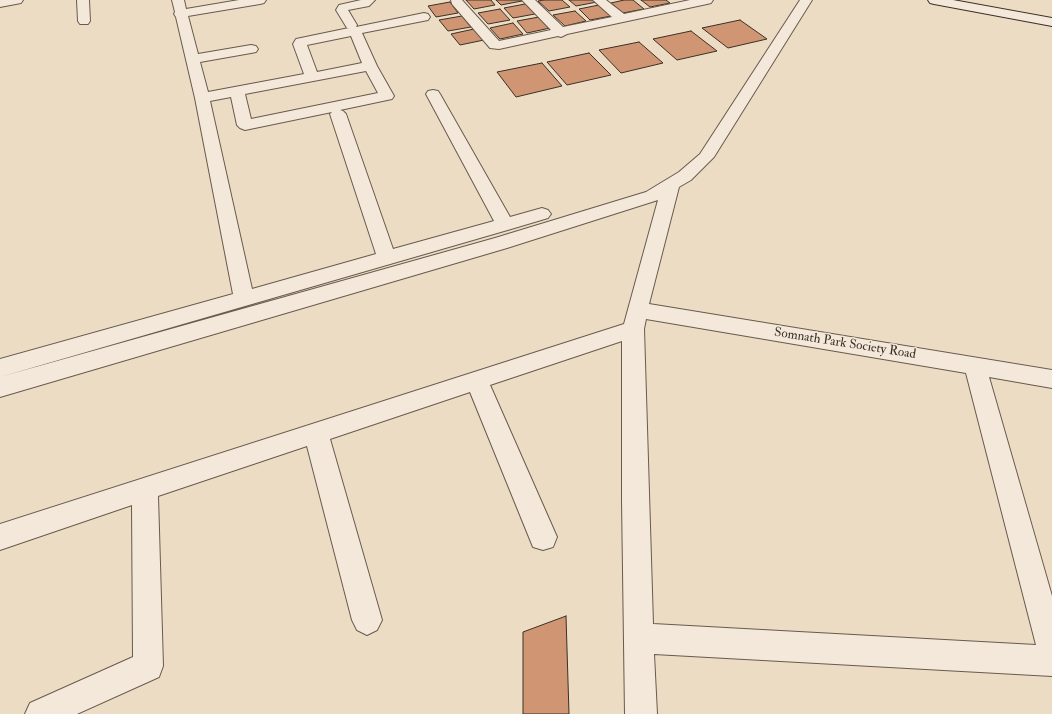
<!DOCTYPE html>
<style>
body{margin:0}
canvas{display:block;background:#eddcc4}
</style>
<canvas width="1052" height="714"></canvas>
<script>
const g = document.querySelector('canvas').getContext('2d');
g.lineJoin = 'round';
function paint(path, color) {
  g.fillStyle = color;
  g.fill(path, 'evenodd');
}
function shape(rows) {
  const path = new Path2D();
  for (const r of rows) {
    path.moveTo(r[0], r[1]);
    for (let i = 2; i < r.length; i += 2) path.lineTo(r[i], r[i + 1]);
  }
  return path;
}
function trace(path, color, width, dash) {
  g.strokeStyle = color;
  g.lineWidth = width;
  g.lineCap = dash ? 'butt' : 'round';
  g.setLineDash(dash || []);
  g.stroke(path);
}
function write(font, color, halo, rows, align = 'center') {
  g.font = font + ' "IM FELL Double Pica",serif';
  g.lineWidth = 3;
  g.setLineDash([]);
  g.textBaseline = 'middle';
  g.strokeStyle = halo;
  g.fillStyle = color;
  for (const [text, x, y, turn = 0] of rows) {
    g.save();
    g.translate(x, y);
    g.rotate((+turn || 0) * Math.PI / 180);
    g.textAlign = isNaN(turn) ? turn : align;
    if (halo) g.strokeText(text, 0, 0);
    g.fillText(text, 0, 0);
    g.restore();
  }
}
const building = shape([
 [466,0,491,0,495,5,474,9,466,0],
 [496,0,521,0,522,1,501,5,496,0],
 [544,0,562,0,570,7,549,11,538,1,544,0],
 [569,0,594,0,597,2,576,6,569,0],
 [624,0,633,0,644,9,623,13,611,3,624,0],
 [641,0,666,0,670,3,650,7,641,0],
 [450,2,458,13,436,17,428,6,450,2],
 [525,4,535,14,513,18,504,8,525,4],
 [599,5,611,16,590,20,579,9,599,5],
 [500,9,510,20,488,24,478,13,500,9],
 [575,11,586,21,565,26,553,15,575,11],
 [462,16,471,27,448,31,439,20,462,16],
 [539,17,550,28,527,33,517,21,539,17],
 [740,20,767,39,728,48,702,28,740,20],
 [513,23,523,34,500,39,490,28,513,23],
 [474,29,484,40,460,45,451,34,474,29],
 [691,31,717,51,677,60,653,39,691,31],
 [639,42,663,63,621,73,599,50,639,42],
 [589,53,611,75,567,85,547,62,589,53],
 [542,63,562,86,516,97,497,72,542,63],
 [566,616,569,714,523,714,523,632,566,616]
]);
paint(building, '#d09674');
trace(building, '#3a3026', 1);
const street = shape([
 [0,0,23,0,21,3,0,7,0,0],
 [77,0,89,0,90,21,88,24,80,24,78,21,77,0],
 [172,0,184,0,186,9,239,0,266,0,264,3,260,4,188,16,198,54,251,45,256,46,258,49,256,52,251,53,200,62,208,92,304,74,293,44,296,39,349,28,347,28,336,10,339,5,361,0,375,0,369,6,348,10,357,25,356,27,424,13,428,14,430,17,428,20,362,33,377,66,394,96,392,99,340,110,343,111,346,114,393,249,494,221,426,94,428,91,433,90,438,91,440,94,510,217,542,208,548,210,551,214,548,218,511,229,0,377,0,359,233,294,195,98,176,17,174,14,175,12,172,0],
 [351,36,362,63,317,72,307,45,351,36],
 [366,71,378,93,251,119,245,94,366,71],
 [231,97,237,125,240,128,245,130,332,112,330,114,376,254,252,289,210,101,231,97],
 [451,0,462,0,499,41,551,30,522,0,535,0,563,27,612,17,593,0,606,0,624,14,690,0,713,0,711,3,707,4,567,34,561,37,558,36,499,49,490,48,452,4,451,0],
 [800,0,812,0,714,157,691,180,679,187,649,304,1052,370,1052,388,989,377,1052,596,1052,676,654,654,657,714,625,714,622,500,622,341,490,385,557,537,553,547,543,550,533,547,470,392,330,439,382,620,377,630,367,635,357,630,352,620,307,446,158,496,163,666,159,677,77,714,25,714,30,703,133,657,132,505,0,550,0,524,624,324,658,200,507,248,0,397,0,377,495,238,646,192,679,172,700,154,800,0],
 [646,319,966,373,1036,645,653,624,644,329,646,319]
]);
const secondary = shape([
 [928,0,953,0,1052,18,1052,26,934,4,930,3,928,0]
]);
trace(street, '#675b4e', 2);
trace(secondary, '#3a3026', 2);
paint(street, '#f3e8d9');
paint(secondary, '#f3e8d9');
write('13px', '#3a3026', '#f3e8d9', [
 ["Somnath Park Society Road",845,344,9]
]);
</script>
